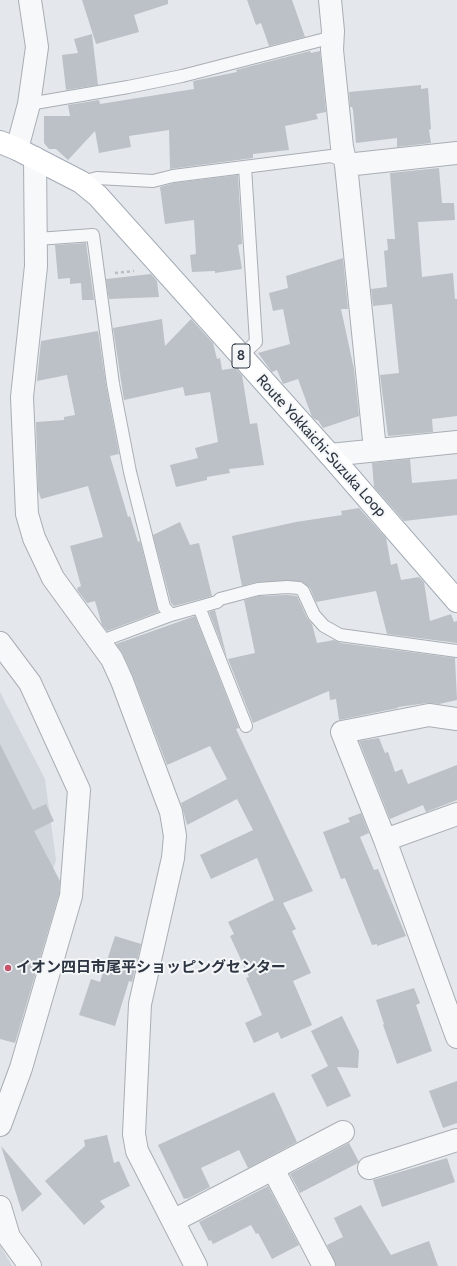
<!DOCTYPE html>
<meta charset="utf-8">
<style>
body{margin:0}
canvas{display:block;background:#e4e7eb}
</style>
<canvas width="457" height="1266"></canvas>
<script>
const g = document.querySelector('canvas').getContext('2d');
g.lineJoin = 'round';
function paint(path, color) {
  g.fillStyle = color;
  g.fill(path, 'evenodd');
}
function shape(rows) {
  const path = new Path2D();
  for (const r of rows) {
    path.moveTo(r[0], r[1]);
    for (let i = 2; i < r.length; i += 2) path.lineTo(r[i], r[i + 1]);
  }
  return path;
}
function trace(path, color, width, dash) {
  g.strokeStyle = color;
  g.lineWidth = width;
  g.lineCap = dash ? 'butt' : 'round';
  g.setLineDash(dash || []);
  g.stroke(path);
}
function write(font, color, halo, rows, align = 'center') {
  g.font = font + ' Cabin,"Noto Sans JP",sans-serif';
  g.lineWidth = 4;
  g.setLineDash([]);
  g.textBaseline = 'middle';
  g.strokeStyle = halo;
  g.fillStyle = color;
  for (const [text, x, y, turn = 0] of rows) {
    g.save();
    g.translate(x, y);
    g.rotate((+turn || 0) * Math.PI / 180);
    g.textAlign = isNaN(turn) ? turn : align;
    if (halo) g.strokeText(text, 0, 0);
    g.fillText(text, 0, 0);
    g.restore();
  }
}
paint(shape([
 [0,692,45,779,56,860,0,1037],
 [0,1245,12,1266,0,1266]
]), '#d2d6dd');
paint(shape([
 [82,0,168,0,168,4,134,15,139,32,96,44],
 [247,0,292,0,305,37,269,46,261,23,256,25],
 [92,34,98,85,66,90,62,55,78,53,74,39],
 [310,51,311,53,320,51,326,112,316,114,318,119,285,126,289,150,253,154,253,158,170,169,169,130,129,136,131,147,99,153,95,131,68,160,56,149,49,149,44,143,44,116,70,116,68,105,99,100,100,104,194,89,193,81,237,72,236,70],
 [421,85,421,89,428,88,431,129,429,130,431,143,397,147,397,138,356,143,353,110,352,107,350,107,349,92],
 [439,168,442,203,454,203,455,220,418,222,422,277,453,273,455,299,457,299,457,416,432,419,433,432,388,436,380,375,399,373,392,304,373,306,371,289,387,287,384,251,388,250,387,239,395,239,390,173],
 [238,175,242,244,238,245,242,269,215,273,215,271,192,272,190,255,196,254,194,220,165,224,160,187,174,183],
 [86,243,94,300,82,300,81,283,70,284,70,278,58,279,55,245],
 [343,258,348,309,341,309,354,369,359,416,323,428,318,420,316,420,312,417,298,379,283,384,277,370,272,372,258,353,290,344,283,309,273,311,269,293,288,288,286,276],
 [151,274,157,281,159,297,109,299,106,279],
 [162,319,165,346,191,319,213,343,217,359,220,358,222,370,235,368,242,375,250,424,257,423,264,465,229,469,230,473,207,477,207,480,176,487,170,465,198,458,195,448,218,442,210,392,185,396,183,387,124,400,113,328],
 [98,331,106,385,119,454,110,456,128,517,130,516,138,542,140,541,158,612,107,631,102,625,95,601,87,603,78,591,77,588,81,586,70,546,103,537,88,486,41,499,38,490,36,422,64,420,64,417,75,415,67,375,37,381,41,341],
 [410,459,412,483,457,479,457,515,404,521,374,487,372,463],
 [359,508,386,538,391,565,397,563,401,580,419,577,424,582,430,621,451,614,454,622,457,621,457,643,387,634,376,591,316,602,310,588,300,581,257,582,242,586,232,536,296,522,342,515,341,511],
 [180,522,190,545,199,543,212,596,174,606,171,603,153,535],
 [287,595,297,596,307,618,312,624,317,643,334,640,341,643,455,658,457,700,439,704,427,703,398,707,398,708,339,720,336,699,330,700,329,691,253,723,228,659,255,653,244,600,259,596],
 [215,610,227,658,209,612],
 [195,616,239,728,236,729,313,891,283,903,296,929,292,931,311,973,293,981,312,1025,281,1039,278,1032,254,1043,245,1023,262,1015,246,978,249,977,230,936,234,934,228,922,274,900,257,858,211,879,200,855,253,830,237,799,187,825,181,803,227,779,210,746,167,765,133,676,123,654,116,644],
 [379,738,385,753,388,752,395,772,402,769,408,784,457,765,457,800,426,812,423,805,390,819,359,741],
 [0,744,33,810,46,804,54,821,34,831,60,881,59,894,15,1043,0,1039],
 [361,813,369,833,360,837,374,870,378,869,406,936,377,946,377,944,372,945,345,878,341,879,323,832,350,822,348,818],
 [115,936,141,944,132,982,129,981,115,1026,79,1015,91,979,100,982],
 [414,988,420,1003,416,1005,432,1051,397,1064,383,1025,384,1024,376,1000],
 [342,1016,359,1051,358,1068,337,1067,351,1096,327,1107,311,1075,328,1066,311,1031],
 [457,1081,457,1123,443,1128,429,1091],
 [274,1092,297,1142,248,1168,239,1150,201,1168,210,1187,187,1199,187,1198,184,1199,158,1145],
 [107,1135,114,1163,119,1161,130,1186,100,1201,105,1207,84,1225,45,1181,85,1146,84,1140],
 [349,1143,359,1162,358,1163,300,1193,290,1174],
 [1,1146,42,1194,22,1212],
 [447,1158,455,1182,382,1207,373,1180],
 [268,1186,299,1245,272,1259,258,1233,256,1234,251,1225,213,1244,211,1240,209,1241,199,1222],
 [361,1205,391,1255,429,1241,438,1266,336,1266,327,1245,343,1237,334,1218]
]), '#bcc1c7');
const service = shape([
 [29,104,128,87,182,76,333,37],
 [81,182,97,178,153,181,173,176,331,156,345,161],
 [37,239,93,235,113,384,130,472,164,607,171,615],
 [241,356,256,342,245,167],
 [199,607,246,726],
 [99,642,171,615,217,602,220,599,258,589,287,587,299,588,303,591,314,615,324,626,340,635,457,651]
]);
const minor = shape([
 [330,0,333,31,332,50,342,147,346,165,375,450],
 [17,149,29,104,37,47,30,0],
 [35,158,36,266,22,397,27,514,34,538,53,578,112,659,122,681,171,812,175,836,173,858,140,1004,134,1134,137,1151,196,1266],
 [346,165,457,153],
 [330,455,457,442],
 [0,643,30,683,79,790,71,896,21,1068,0,1125],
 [457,814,385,840,457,1037],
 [385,840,342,732,429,715,457,719],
 [369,1168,457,1140],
 [273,1169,324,1266],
 [0,1207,9,1237,30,1266],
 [173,1221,343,1132]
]);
const primary = shape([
 [0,142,17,149,81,182,98,196,330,455,457,601]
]);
trace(service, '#a9aeb5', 14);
trace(minor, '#a9aeb5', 24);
trace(primary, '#a4acb6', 24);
trace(shape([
 [115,273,134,271]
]), '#babec2', 2.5, [3, 3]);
trace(service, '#f7f8f9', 12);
trace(minor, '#f7f8f9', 22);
trace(primary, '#fff', 22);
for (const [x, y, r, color] of [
 [8,968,4,"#c5546b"]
]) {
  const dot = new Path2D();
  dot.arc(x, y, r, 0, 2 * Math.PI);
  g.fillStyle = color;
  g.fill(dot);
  trace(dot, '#f4f6f8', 1.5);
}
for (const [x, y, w] of [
 [241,356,18]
]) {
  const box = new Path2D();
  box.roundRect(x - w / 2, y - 12, w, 24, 3);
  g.fillStyle = '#f4f6f8';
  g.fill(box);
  trace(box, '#2d3642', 1);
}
write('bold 14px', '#2d3642', null, [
 ["8",241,356]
]);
write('15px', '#2d3642', '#f4f6f8', [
 ["Route Yokkaichi-Suzuka Loop",321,446,48]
]);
write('bold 15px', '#2d3642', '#f4f6f8', [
 ["イオン四日市尾平ショッピングセンター",16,968]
], 'left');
</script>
